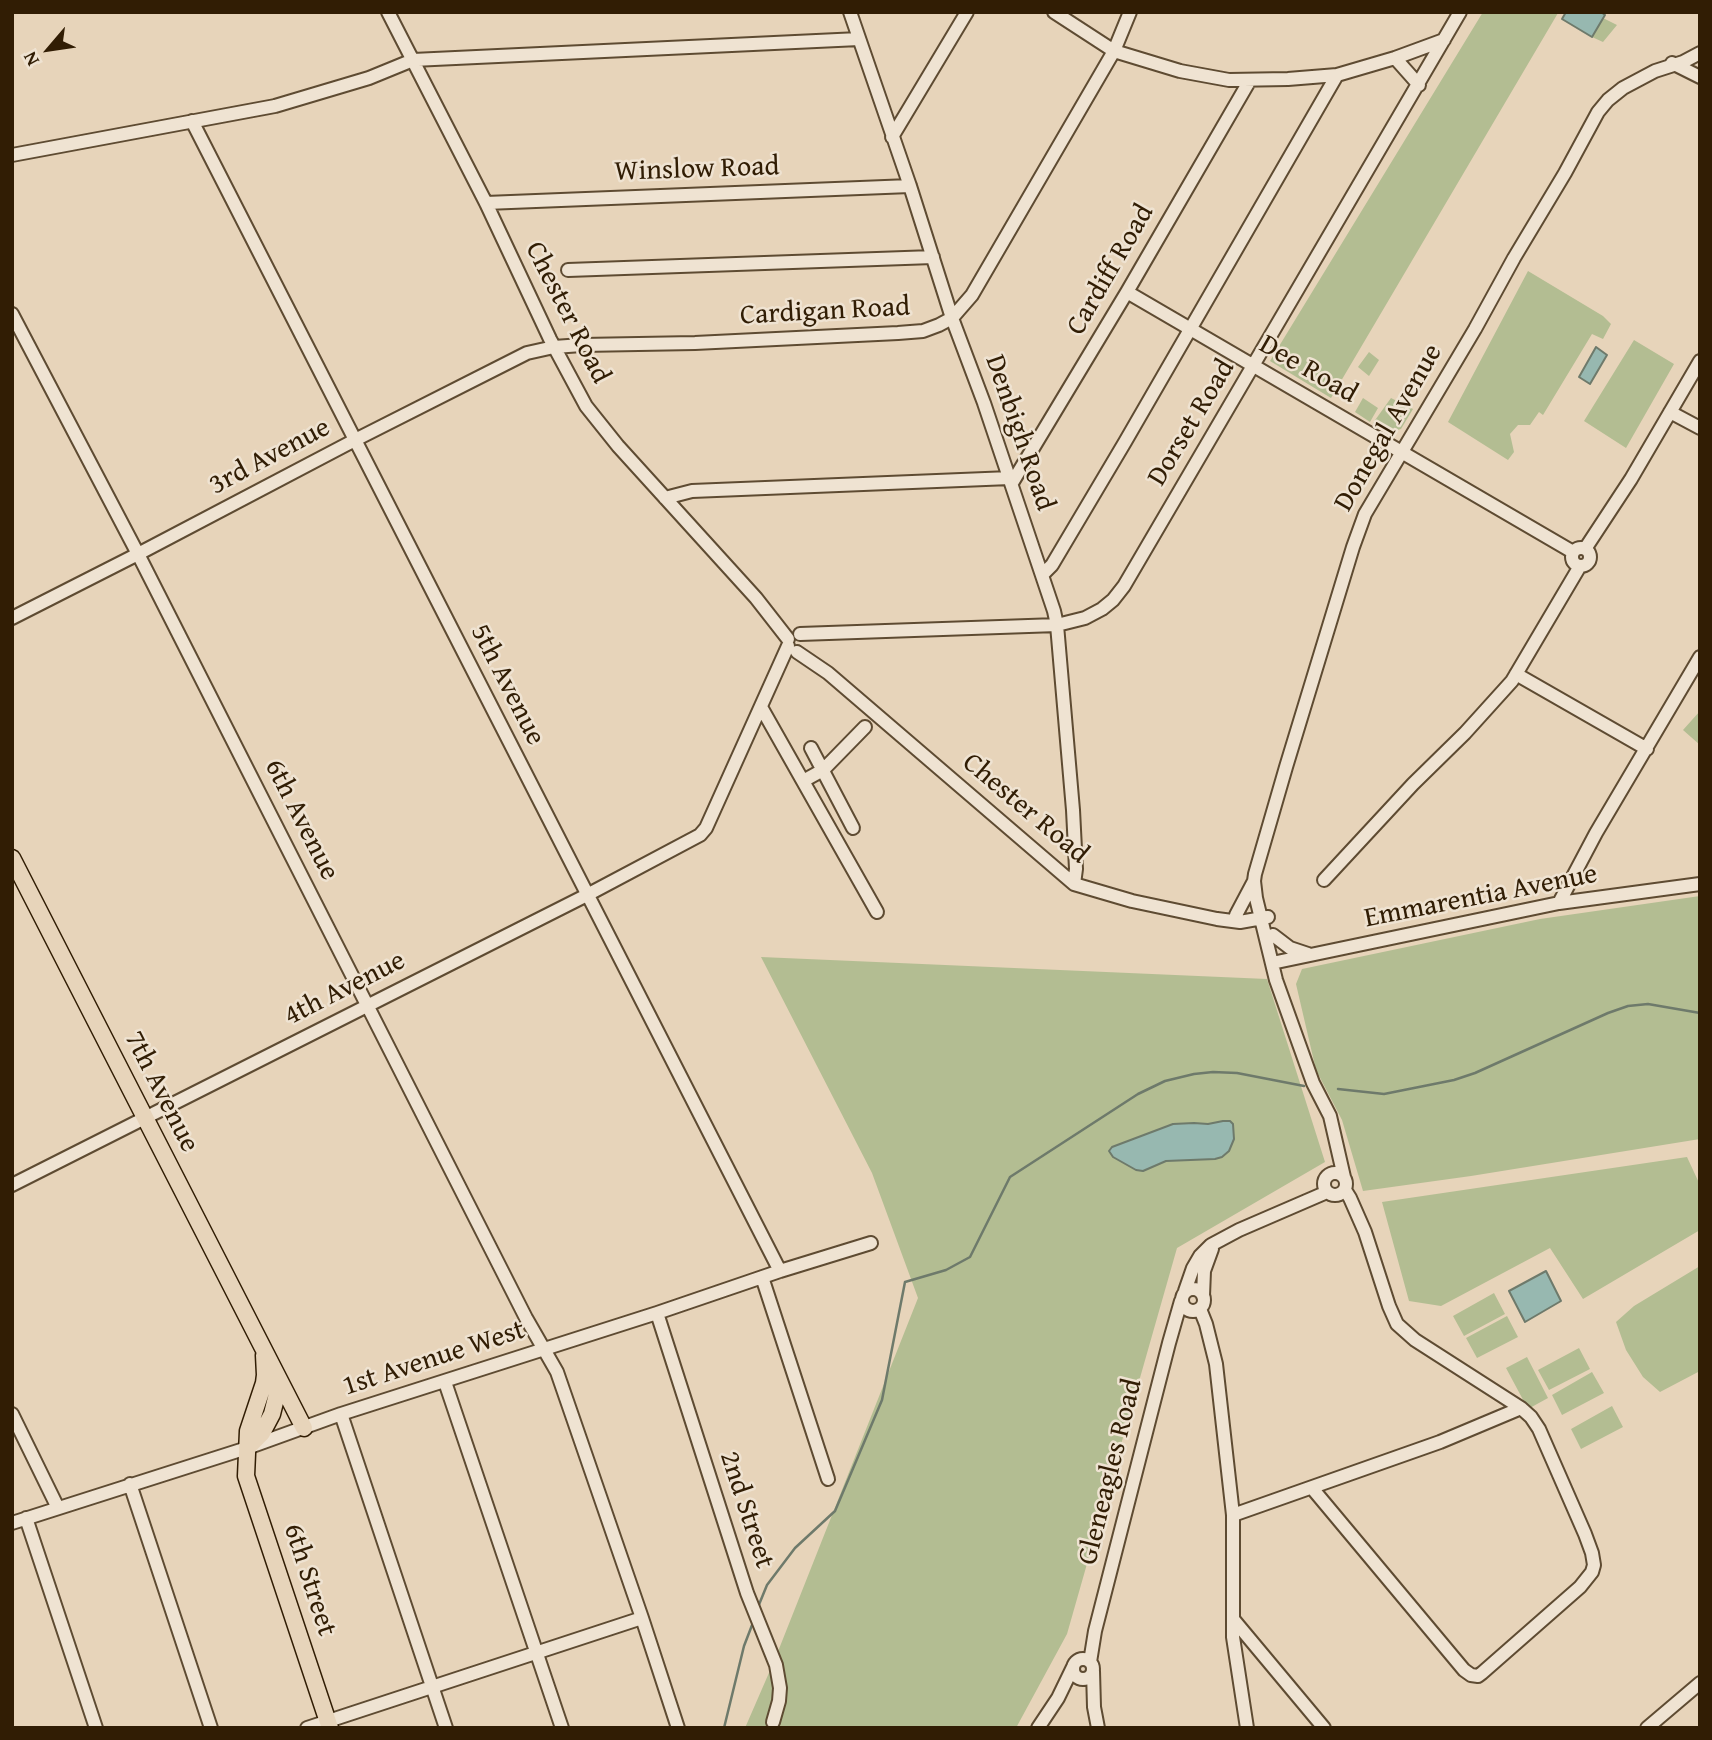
<!DOCTYPE html>
<style>
body{margin:0}
#map{position:relative;width:1712px;height:1740px;overflow:hidden;background:#e7d4ba;font-family:"Gentium Book Plus",serif}
canvas{display:block}
.frame{position:absolute;inset:0;border:14px solid #311d04;pointer-events:none}
.north{position:absolute;left:14px;top:14px;width:70px;height:70px;-webkit-text-stroke:5px #efe3d2;paint-order:stroke;rotate:241deg;font-size:19px;font-weight:700;line-height:28px;text-align:center;color:#311d04}
.north::after{content:'';display:block;margin:auto;width:24px;height:32px;background:#311d04;clip-path:polygon(50% 0,100% 100%,50% 72%,0 100%)}
</style>
<div id="map">
<canvas width="1712" height="1740"></canvas>
<div class="frame"></div>
<div class="north">N</div>
</div>
<script>
const g = document.querySelector('canvas').getContext('2d');
g.lineJoin = 'round';
function paint(path, color) {
  g.fillStyle = color;
  g.fill(path, 'evenodd');
}
function shape(rows) {
  const path = new Path2D();
  for (const r of rows) {
    if (r.length === 3) {
      path.moveTo(r[0] + r[2], r[1]);
      path.arc(r[0], r[1], r[2], 0, 2 * Math.PI);
      continue;
    }
    path.moveTo(r[0], r[1]);
    for (let i = 2; i < r.length; i += 2) path.lineTo(r[i], r[i + 1]);
  }
  return path;
}
function trace(path, color, width, dash) {
  g.strokeStyle = color;
  g.lineWidth = width;
  g.lineCap = dash ? 'butt' : 'round';
  g.setLineDash(dash || []);
  g.stroke(path);
}
function write(font, color, halo, rows, align = 'center') {
  g.font = font + ' "Gentium Book Plus",serif';
  g.lineWidth = 5;
  g.setLineDash([]);
  g.textBaseline = 'middle';
  g.strokeStyle = halo;
  g.fillStyle = color;
  for (const [text, x, y, turn = 0] of rows) {
    g.save();
    g.translate(x, y);
    g.rotate((+turn || 0) * Math.PI / 180);
    g.textAlign = isNaN(turn) ? turn : align;
    if (halo) g.strokeText(text, 0, 0);
    g.fillText(text, 0, 0);
    g.restore();
  }
}
paint(shape([
 [1483,12,1558,13,1331,398,1270,361],
 [1603,18,1617,25,1603,42,1592,37],
 [1528,271,1603,316,1611,324,1603,339,1592,334,1543,415,1539,412,1530,425,1518,425,1510,434,1514,452,1508,460,1448,422],
 [1634,340,1674,364,1626,448,1584,421],
 [1369,352,1379,360,1369,376,1358,367],
 [1363,398,1378,408,1370,422,1355,412],
 [1391,398,1413,409,1401,429,1393,431,1386,431,1373,423],
 [1700,711,1700,745,1683,730],
 [1700,896,1700,1139,1471,1176,1363,1191,1342,1120,1316,1070,1296,984,1302,969,1540,919],
 [761,957,1267,979,1325,1162,1177,1248,1067,1634,1016,1728,745,1728,775,1659,918,1298,872,1173],
 [1687,1157,1700,1185,1700,1230,1583,1299,1550,1248,1441,1306,1409,1301,1382,1202],
 [1700,1266,1700,1371,1660,1392,1643,1377,1626,1350,1616,1322,1634,1306],
 [1494,1293,1505,1314,1464,1336,1453,1316],
 [1507,1316,1518,1337,1477,1358,1466,1338],
 [1579,1348,1590,1369,1549,1390,1538,1370],
 [1527,1357,1548,1398,1528,1409,1506,1368],
 [1592,1372,1604,1393,1562,1415,1552,1395],
 [1612,1406,1623,1427,1581,1449,1571,1429]
]), '#b3bd92');
const water = shape([
 [1566,12,1601,12,1605,15,1592,37,1562,19,1566,12],
 [1596,347,1607,355,1590,384,1579,377,1596,347],
 [1223,1121,1230,1121,1233,1124,1234,1139,1229,1151,1222,1157,1215,1159,1166,1161,1143,1171,1136,1170,1113,1157,1109,1151,1112,1147,1173,1124,1194,1123,1208,1124,1223,1121],
 [1546,1271,1561,1301,1525,1322,1509,1291,1546,1271]
]);
paint(water, '#97b8b0');
trace(water, '#6e7a6b', 2);
trace(shape([
 [1338,1089,1384,1094,1454,1080,1475,1073,1608,1013,1628,1006,1648,1004,1700,1013],
 [758,1607,767,1585,795,1548,835,1511,882,1400,905,1282,946,1270,970,1257,1010,1177,1138,1094,1165,1081,1194,1074,1213,1072,1237,1073,1304,1086],
 [724,1728,744,1646,754,1620]
]), '#6e7a6b', 2.5);
const minor = shape([
 [388,12,486,203,550,339,586,406,618,446,756,598,788,639],
 [850,12,910,186,952,318,984,403,1054,611,1057,625,1073,810,1076,869,1074,884],
 [1054,12,1114,51,1180,71,1229,80,1288,79,1337,75,1395,58,1444,40],
 [1395,58,1419,85],
 [1672,63,1700,77],
 [192,121,780,1271],
 [892,137,967,12],
 [12,155,275,106,369,78,413,60,859,39],
 [486,203,910,186],
 [568,270,933,257],
 [1127,292,1573,552],
 [12,314,138,554,526,1318,557,1372,642,1618,678,1728],
 [1670,412,1700,428],
 [1012,483,1127,292,1250,80],
 [665,498,692,491,1010,478],
 [1581,557,9],
 [1585,549,1631,479,1700,361],
 [1042,575,1052,565,1125,442,1337,75],
 [12,618,138,554,355,440,527,353,554,347,582,345,695,343,898,333,923,331,939,325,952,318,972,295,1114,51,1130,12],
 [800,634,1057,625,1085,618,1102,609,1113,600,1124,586,1460,12],
 [797,652,828,673,1074,884,1132,901,1217,919,1240,922,1268,917],
 [1516,674,1647,749],
 [761,707,877,912],
 [811,748,853,828],
 [803,781,823,770,865,727],
 [1324,880,1413,784,1465,733,1512,681,1580,566],
 [1559,903,1596,833,1700,657],
 [1236,915,1254,881],
 [1273,935,1290,948,1308,954],
 [1272,963,1559,903,1700,884],
 [1335,1184,11],
 [1344,1177,1330,1116,1313,1083,1276,980,1256,898,1254,881,1255,874,1286,767,1353,547,1365,514,1475,329,1514,258,1565,173,1598,112,1608,100,1623,88,1655,71,1683,62,1700,53],
 [12,1185,587,895,700,835,706,828,788,646],
 [762,1277,828,1479],
 [1193,1300,11],
 [1185,1291,1193,1268,1200,1256,1211,1245,1239,1230,1327,1192],
 [1203,1296,1204,1271,1212,1249],
 [1200,1309,1206,1324,1216,1364,1233,1515,1233,1637,1247,1728],
 [657,1313,747,1593,776,1665,780,1688,779,1701,773,1722],
 [445,1382,562,1728],
 [12,1414,58,1508],
 [341,1414,446,1728],
 [130,1484,211,1728],
 [1312,1488,1464,1670,1471,1675,1478,1676,1482,1673,1580,1587,1592,1572,1594,1565,1592,1553,1585,1534,1539,1429,1531,1417,1521,1408,1415,1340,1397,1324,1389,1306,1365,1232,1350,1198,1345,1190],
 [1233,1515,1440,1442,1521,1408],
 [26,1518,96,1728],
 [12,1523,247,1448,341,1414,657,1313,780,1271,871,1243],
 [1233,1619,1324,1728],
 [1083,1669,10],
 [1090,1662,1095,1631,1169,1343,1181,1301],
 [1093,1671,1094,1707,1098,1728],
 [307,1728,642,1618],
 [1038,1728,1058,1698,1073,1667],
 [1647,1728,1700,1683]
]);
const major = shape([
 [12,858,304,1428],
 [264,1355,265,1375,264,1383,248,1431,246,1476,330,1728],
 [247,1448,262,1433,272,1414,280,1382]
]);
trace(minor, '#5e4b32', 16);
trace(major, '#311d04', 19);
trace(minor, '#efe3d2', 12);
trace(major, '#e7d4ba', 16);
write('28px', '#311d04', '#efe3d2', [
 ["Winslow Road",697,170,-2],
 ["Cardiff Road",1111,270,-60],
 ["Cardigan Road",825,312,-3],
 ["Chester Road",567,313,63],
 ["Dee Road",1308,370,30],
 ["Dorset Road",1192,423,-59],
 ["Donegal Avenue",1389,428,-60],
 ["Denbigh Road",1019,433,71],
 ["3rd Avenue",270,457,-28],
 ["5th Avenue",507,685,63],
 ["Chester Road",1025,809,40],
 ["6th Avenue",301,820,63],
 ["Emmarentia Avenue",1481,897,-11],
 ["4th Avenue",345,989,-27],
 ["7th Avenue",161,1092,63],
 ["1st Avenue West",434,1359,-18],
 ["Gleneagles Road",1111,1472,-76],
 ["2nd Street",746,1510,72],
 ["6th Street",309,1580,72]
]);
</script>
